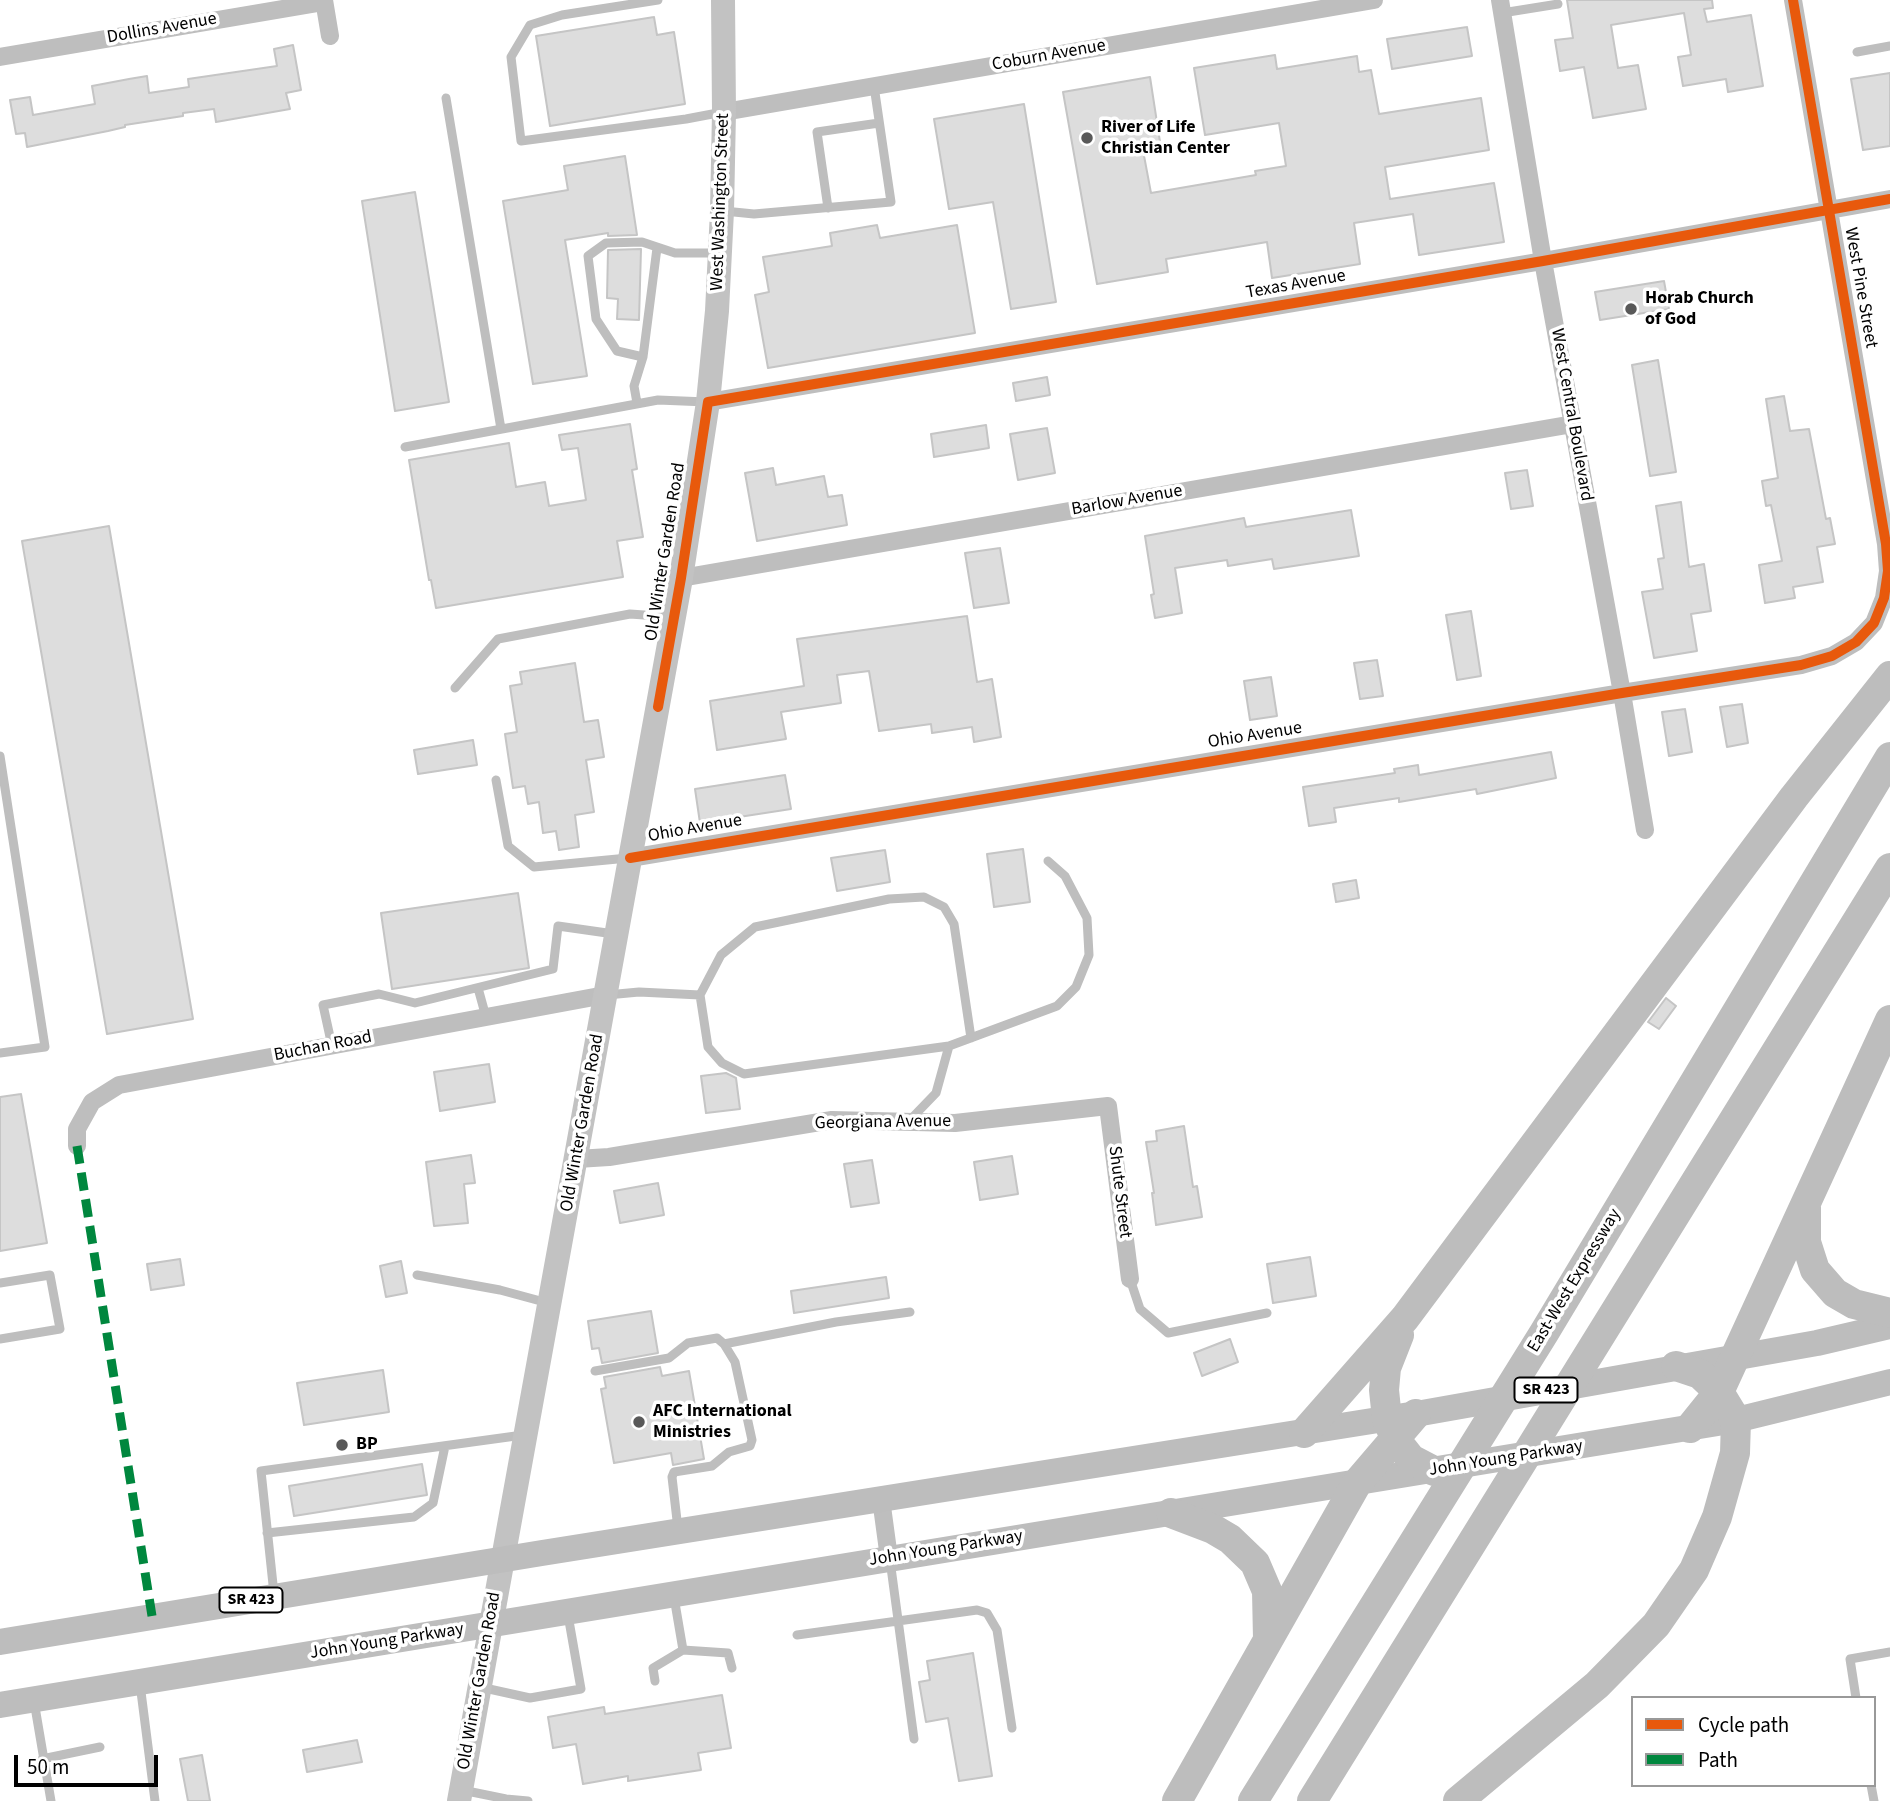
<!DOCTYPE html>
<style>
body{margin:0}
#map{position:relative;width:1890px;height:1801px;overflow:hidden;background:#fff;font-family:"Source Sans 3",sans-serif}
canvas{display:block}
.legend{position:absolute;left:1631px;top:1696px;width:245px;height:91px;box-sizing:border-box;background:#fff;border:2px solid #999;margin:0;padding:9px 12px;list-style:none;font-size:21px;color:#000}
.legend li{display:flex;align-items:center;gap:14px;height:35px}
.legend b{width:35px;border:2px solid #999}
.scale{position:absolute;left:14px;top:1755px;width:144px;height:32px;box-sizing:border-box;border:4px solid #000;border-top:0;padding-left:9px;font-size:21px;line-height:24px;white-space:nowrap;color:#000;-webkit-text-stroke:5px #fff;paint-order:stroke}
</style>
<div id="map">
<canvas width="1890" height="1801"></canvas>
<ul class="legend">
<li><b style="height:9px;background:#e8590c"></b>Cycle path</li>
<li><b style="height:9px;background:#00873e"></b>Path</li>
</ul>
<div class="scale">50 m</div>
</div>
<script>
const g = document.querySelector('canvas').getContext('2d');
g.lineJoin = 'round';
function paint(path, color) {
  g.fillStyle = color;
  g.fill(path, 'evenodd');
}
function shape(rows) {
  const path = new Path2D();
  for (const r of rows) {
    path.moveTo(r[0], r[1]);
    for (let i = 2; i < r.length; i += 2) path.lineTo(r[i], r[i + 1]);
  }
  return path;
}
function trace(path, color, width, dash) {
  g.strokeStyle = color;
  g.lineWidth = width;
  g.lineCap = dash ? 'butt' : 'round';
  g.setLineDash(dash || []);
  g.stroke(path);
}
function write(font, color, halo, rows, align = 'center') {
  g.font = font + ' "Source Sans 3",sans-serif';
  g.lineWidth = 7;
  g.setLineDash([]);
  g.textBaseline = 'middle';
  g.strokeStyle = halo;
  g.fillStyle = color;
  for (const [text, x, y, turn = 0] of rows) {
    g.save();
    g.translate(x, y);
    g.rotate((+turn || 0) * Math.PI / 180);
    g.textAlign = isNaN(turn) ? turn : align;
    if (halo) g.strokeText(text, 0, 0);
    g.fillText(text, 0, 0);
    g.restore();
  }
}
const building = shape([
 [1567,0,1712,0,1713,8,1704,9,1707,22,1751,15,1763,86,1728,92,1726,79,1683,86,1678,57,1691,55,1684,13,1611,25,1618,68,1638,65,1646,109,1593,118,1584,67,1560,71,1555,40,1573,38,1567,0],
 [654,17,657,35,674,32,685,104,550,126,536,36,654,17],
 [1467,27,1472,56,1392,69,1387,39,1467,27],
 [293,45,301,90,286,93,290,109,216,122,214,109,183,113,183,116,125,125,125,127,108,131,27,147,25,133,16,134,10,100,30,97,33,115,95,104,92,86,129,79,147,76,149,93,189,87,188,79,277,66,274,49,293,45],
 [1275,55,1277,69,1357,56,1359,72,1371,70,1379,114,1481,98,1489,150,1385,167,1390,199,1494,183,1504,242,1419,255,1413,214,1354,223,1360,264,1272,278,1267,242,1166,259,1168,272,1097,284,1063,92,1150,77,1160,142,1142,145,1151,193,1256,175,1255,171,1286,166,1279,123,1205,135,1194,68,1275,55],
 [1890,73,1890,146,1863,150,1851,79,1890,73],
 [1024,104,1056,302,1011,309,993,202,949,209,934,119,1024,104],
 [625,156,637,235,608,236,608,233,565,240,587,376,533,384,503,201,568,190,564,166,625,156],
 [415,192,449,402,395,411,362,201,415,192],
 [877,225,880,238,957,225,975,333,768,368,755,295,769,292,763,257,832,246,830,233,877,225],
 [641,249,639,320,617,319,618,299,607,298,608,250,641,249],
 [1664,281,1669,309,1600,320,1595,292,1664,281],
 [1658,360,1676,472,1650,476,1632,365,1658,360],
 [1047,377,1050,395,1016,401,1013,383,1047,377],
 [1784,396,1790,431,1809,429,1826,519,1830,518,1835,544,1817,547,1823,582,1793,587,1795,598,1765,603,1759,565,1782,561,1771,505,1766,506,1762,481,1778,478,1766,399,1784,396],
 [630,424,637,469,632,470,643,537,617,541,623,577,436,608,431,580,429,580,409,460,509,443,516,487,545,482,549,506,586,500,578,448,562,450,559,435,630,424],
 [986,425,989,448,934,457,931,434,986,425],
 [1047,428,1055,473,1018,480,1010,434,1047,428],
 [773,468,776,485,824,476,828,497,842,495,847,525,757,541,745,473,773,468],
 [1527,470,1533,506,1511,509,1505,473,1527,470],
 [1681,502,1689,567,1704,564,1711,611,1691,614,1697,651,1654,658,1642,592,1663,589,1658,559,1664,558,1656,506,1681,502],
 [1351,510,1359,556,1274,569,1272,559,1228,566,1227,560,1175,568,1182,613,1155,618,1151,595,1154,594,1145,536,1244,518,1246,527,1351,510],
 [109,526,193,1019,107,1034,22,541,109,526],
 [1000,548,1009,603,974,608,965,553,1000,548],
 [1471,611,1481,676,1457,680,1446,615,1471,611],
 [967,616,977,682,992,679,1001,737,974,742,972,727,932,733,931,724,879,731,869,671,837,675,841,703,781,712,786,739,717,750,710,701,804,686,797,639,967,616],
 [1377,660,1383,696,1360,699,1354,663,1377,660],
 [575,663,584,722,598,720,604,757,586,760,594,812,575,815,579,847,559,850,556,831,543,833,539,802,528,804,525,786,513,788,505,734,517,732,510,686,522,684,520,672,575,663],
 [1271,677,1277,716,1250,720,1244,681,1271,677],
 [1742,704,1748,743,1727,747,1720,707,1742,704],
 [1685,709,1692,752,1669,756,1662,712,1685,709],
 [473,740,477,765,418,774,414,750,473,740],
 [1551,752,1556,778,1477,794,1476,789,1399,802,1399,798,1334,808,1336,822,1309,826,1303,787,1395,773,1394,769,1418,765,1419,775,1551,752],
 [785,775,791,809,700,823,695,789,785,775],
 [1023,849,1030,902,994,907,987,854,1023,849],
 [885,850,890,882,837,891,831,858,885,850],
 [1356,880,1359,898,1336,902,1333,884,1356,880],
 [518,893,529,968,392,989,381,913,518,893],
 [1666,998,1676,1006,1659,1029,1648,1022,1666,998],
 [489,1064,495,1102,440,1111,434,1072,489,1064],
 [726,1073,736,1078,740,1109,706,1113,701,1076,726,1073],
 [21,1094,47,1243,0,1251,0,1097,21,1094],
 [1184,1126,1193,1187,1197,1186,1202,1217,1156,1225,1152,1193,1154,1193,1146,1142,1157,1141,1156,1131,1184,1126],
 [471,1155,475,1183,464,1184,468,1223,434,1226,426,1162,471,1155],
 [1012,1156,1018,1194,980,1200,974,1162,1012,1156],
 [872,1160,879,1203,851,1207,844,1164,872,1160],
 [658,1183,664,1215,620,1223,614,1191,658,1183],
 [1310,1257,1316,1296,1273,1303,1267,1264,1310,1257],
 [180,1259,184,1285,151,1290,147,1264,180,1259],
 [401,1261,407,1293,386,1297,380,1266,401,1261],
 [886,1277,889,1298,794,1313,791,1291,886,1277],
 [651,1311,658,1353,602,1363,599,1348,592,1349,588,1321,651,1311],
 [1230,1339,1238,1362,1202,1376,1194,1353,1230,1339],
 [660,1367,662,1376,689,1371,704,1459,673,1465,671,1453,614,1463,601,1389,606,1388,604,1377,660,1367],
 [383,1370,389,1412,304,1425,297,1383,383,1370],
 [422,1464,427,1495,294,1516,289,1486,422,1464],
 [973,1653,992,1776,959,1781,948,1718,926,1722,919,1682,930,1680,927,1661,973,1653],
 [722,1695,731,1748,698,1753,701,1770,628,1781,628,1776,583,1784,576,1744,553,1748,548,1717,604,1707,605,1714,722,1695],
 [357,1740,362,1762,307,1772,303,1750,357,1740],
 [202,1755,210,1801,188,1801,180,1759,202,1755]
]);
paint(building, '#ddd');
trace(building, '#c5c5c5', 2);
trace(shape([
 [658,0,562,15,530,25,511,57,521,141,686,119,723,112],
 [1502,13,1558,4],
 [1857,52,1890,46],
 [446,98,501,429],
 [828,208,817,132,879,123],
 [724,211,754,214,891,202,874,86],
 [657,248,643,357,617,351,596,319,588,256,606,243,642,242,675,253,719,253],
 [637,403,634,386,643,357],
 [405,447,658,400,707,402],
 [455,688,498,639,630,614,672,617],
 [0,756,45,1047,0,1053],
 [496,780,508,846,534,867,628,858],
 [478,988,486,1017],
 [607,995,639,992,700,995],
 [971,1038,954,924,944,907,924,897,889,899,755,927,721,955,700,995,708,1047,722,1063,744,1074,949,1046,1057,1006,1076,987,1089,955,1087,918,1065,876,1048,861],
 [332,1046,323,1005,379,994,415,1003,553,969,558,926,614,934],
 [909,1121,936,1093,949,1046],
 [417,1275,500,1290,548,1303],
 [1130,1279,1140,1309,1168,1333,1267,1313],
 [0,1283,50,1275,60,1329,0,1339],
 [724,1344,836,1322,910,1312],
 [595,1371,669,1358,688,1343,717,1338,724,1344,735,1362,752,1440,750,1446,729,1452,712,1466,674,1472,672,1477,678,1529],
 [267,1533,414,1517,433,1503,445,1446],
 [890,1560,914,1739],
 [274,1594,261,1471,523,1435],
 [674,1597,683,1650],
 [797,1635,977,1610,987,1613,997,1630,1012,1728],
 [655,1681,653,1668,683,1650,728,1653,732,1668],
 [140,1684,155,1801],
 [480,1687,530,1698,581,1689,568,1615],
 [1856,1698,1850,1659,1890,1652],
 [34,1701,51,1801],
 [42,1759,100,1747],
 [1871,1785,1874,1801],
 [462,1790,506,1799,528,1801]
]), '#bebebe', 9);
trace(shape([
 [324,0,330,36],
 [1500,0,1543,261,1622,693,1645,830],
 [0,57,324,2],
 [724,112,1374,0],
 [708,402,1543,261,1890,199],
 [681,578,1573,424],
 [630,858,1622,693,1801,665,1832,656,1856,642,1874,623,1884,598,1888,571,1886,544,1793,0],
 [77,1146,77,1129,92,1102,119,1085,605,995],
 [577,1159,609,1157,832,1120,955,1123,1108,1106,1130,1279],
 [881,1499,889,1558]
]), '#bebebe', 18);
trace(shape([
 [459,1801,681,578,708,402,717,311,722,211,724,112,723,0]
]), '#c2c2c2', 24);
trace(shape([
 [0,1642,542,1553,1416,1414,1817,1343,1890,1326],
 [0,1705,1736,1420,1890,1382]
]), '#bdbdbd', 26);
trace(shape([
 [1806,1207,1806,1242,1815,1270,1835,1293,1854,1304,1890,1313],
 [1399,1335,1386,1368,1384,1390,1387,1419,1396,1440,1411,1459,1434,1471],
 [1690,1428,1719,1392,1890,1020],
 [1304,1433,1405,1318,1794,797,1890,676],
 [1171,1513,1213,1529,1230,1539,1255,1563,1267,1591,1268,1639],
 [1177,1801,1357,1483,1416,1414],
 [1253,1801,1544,1333,1890,757],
 [1312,1801,1890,868],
 [1458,1801,1597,1685,1656,1625,1694,1570,1717,1517,1735,1453,1736,1420,1719,1392,1700,1374,1676,1366]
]), '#bdbdbd', 30);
trace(shape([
 [77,1146,152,1616]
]), '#00873e', 9, [18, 9]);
trace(shape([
 [658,707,681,578,708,402,1543,261,1890,199],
 [630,858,1622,693,1801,665,1832,656,1856,642,1874,623,1884,598,1888,571,1886,544,1793,0]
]), '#e8590c', 10);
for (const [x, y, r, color] of [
 [1087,138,7,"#595959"],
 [1631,309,7,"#595959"],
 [639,1422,7,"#595959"],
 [342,1445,7,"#595959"]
]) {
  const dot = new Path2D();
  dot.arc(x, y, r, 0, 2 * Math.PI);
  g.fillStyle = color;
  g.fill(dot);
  trace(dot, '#fff', 2.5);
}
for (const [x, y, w] of [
 [1546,1390,63],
 [251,1600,63]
]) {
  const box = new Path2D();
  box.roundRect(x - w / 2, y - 12.5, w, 25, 5);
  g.fillStyle = '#fff';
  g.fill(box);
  trace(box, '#000', 2);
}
write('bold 16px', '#000', null, [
 ["SR 423",1546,1390],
 ["SR 423",251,1600]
]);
write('18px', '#000', '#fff', [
 ["Dollins Avenue",162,29,-10],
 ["Coburn Avenue",1049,56,-10],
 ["West Washington Street",721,202,-88],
 ["Texas Avenue",1296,285,-10],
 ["West Pine Street",1860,288,80],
 ["West Central Boulevard",1571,415,80],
 ["Barlow Avenue",1127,501,-10],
 ["Old Winter Garden Road",666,552,-81],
 ["Ohio Avenue",1255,736,-9],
 ["Ohio Avenue",695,829,-10],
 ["Buchan Road",323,1047,-11],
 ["Old Winter Garden Road",583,1123,-80],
 ["Georgiana Avenue",883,1123,-1],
 ["Shute Street",1119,1192,83],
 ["East-West Expressway",1575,1281,-59],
 ["John Young Parkway",1506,1459,-9],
 ["John Young Parkway",946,1549,-9],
 ["John Young Parkway",387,1642,-9],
 ["Old Winter Garden Road",480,1681,-80]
]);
write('bold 18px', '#000', '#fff', [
 ["River of Life",1101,128],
 ["Christian Center",1101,149],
 ["Horab Church",1645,299],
 ["of God",1645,320],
 ["AFC International",653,1412],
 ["Ministries",653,1433],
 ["BP",356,1445]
], 'left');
</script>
